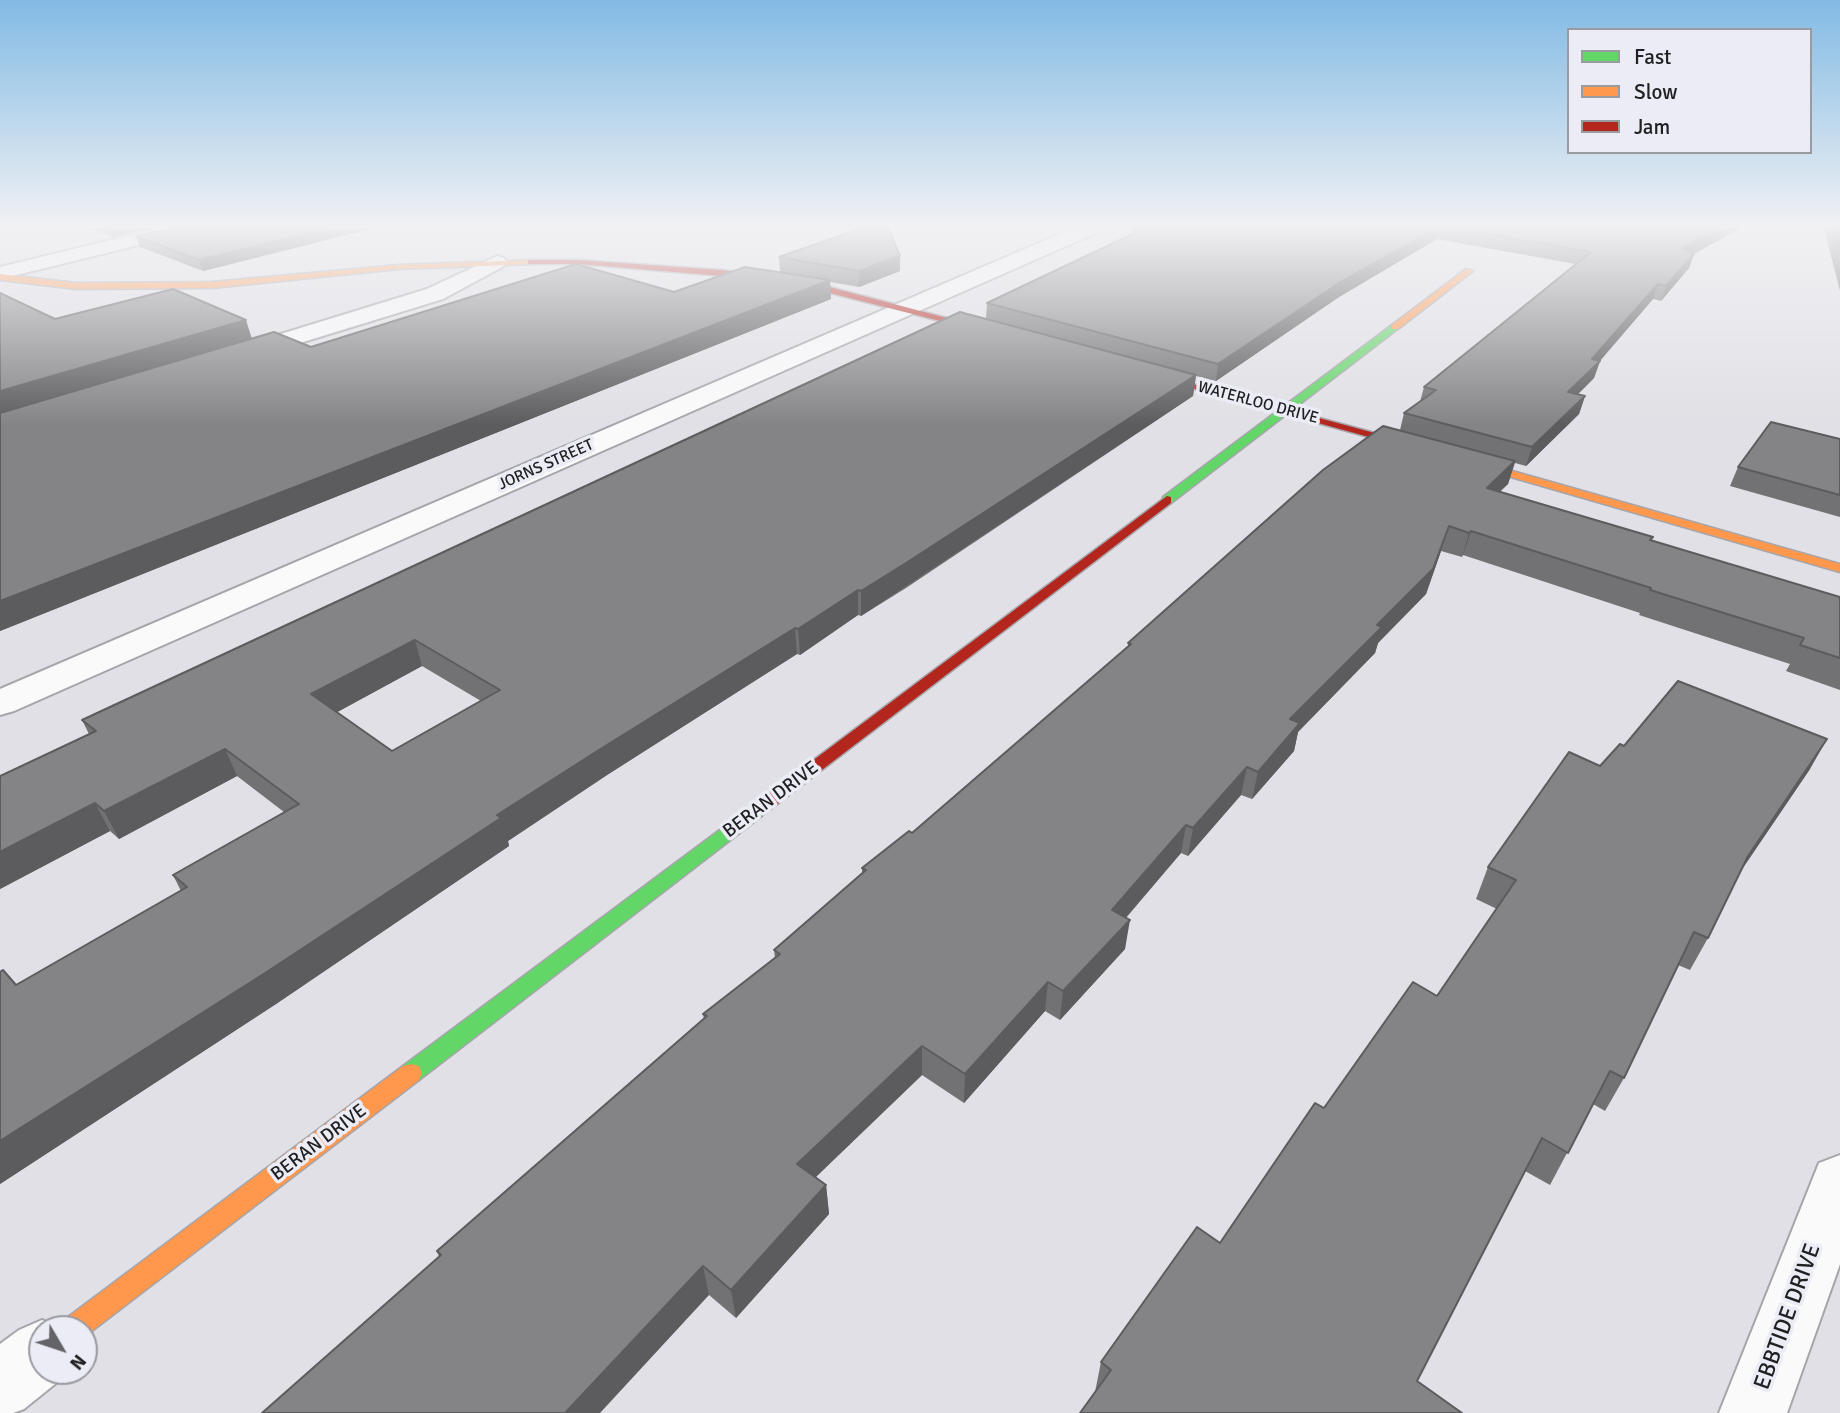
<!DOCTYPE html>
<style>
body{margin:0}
#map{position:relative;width:1840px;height:1413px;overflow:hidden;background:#e0e0e6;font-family:Signika,sans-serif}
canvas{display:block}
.legend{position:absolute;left:1567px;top:28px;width:245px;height:126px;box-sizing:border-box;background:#ebecf5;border:2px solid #9a9ba1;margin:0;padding:9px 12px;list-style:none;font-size:21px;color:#212124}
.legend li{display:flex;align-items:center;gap:14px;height:35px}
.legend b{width:35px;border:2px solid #9a9ba1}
.north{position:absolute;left:28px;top:1315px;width:70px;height:70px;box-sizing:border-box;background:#ebecf5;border:2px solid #9a9ba1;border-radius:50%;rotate:129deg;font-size:19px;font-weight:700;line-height:28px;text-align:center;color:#212124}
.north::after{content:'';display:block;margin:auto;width:24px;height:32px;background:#646468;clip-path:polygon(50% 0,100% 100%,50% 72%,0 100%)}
</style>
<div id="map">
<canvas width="1840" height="1413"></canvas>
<ul class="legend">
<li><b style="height:9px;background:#63d668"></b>Fast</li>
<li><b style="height:9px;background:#ff974d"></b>Slow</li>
<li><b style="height:9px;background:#b3261e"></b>Jam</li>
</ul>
<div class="north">N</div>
</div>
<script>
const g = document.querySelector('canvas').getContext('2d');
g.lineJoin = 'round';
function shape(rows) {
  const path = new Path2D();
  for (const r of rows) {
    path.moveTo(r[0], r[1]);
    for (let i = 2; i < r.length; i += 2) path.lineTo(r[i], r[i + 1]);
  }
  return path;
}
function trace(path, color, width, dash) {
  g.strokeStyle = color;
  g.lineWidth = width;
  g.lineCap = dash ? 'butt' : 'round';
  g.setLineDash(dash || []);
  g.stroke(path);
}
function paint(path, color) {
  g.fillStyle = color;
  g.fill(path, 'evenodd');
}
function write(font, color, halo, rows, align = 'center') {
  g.font = font + ' Signika,sans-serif';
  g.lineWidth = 7;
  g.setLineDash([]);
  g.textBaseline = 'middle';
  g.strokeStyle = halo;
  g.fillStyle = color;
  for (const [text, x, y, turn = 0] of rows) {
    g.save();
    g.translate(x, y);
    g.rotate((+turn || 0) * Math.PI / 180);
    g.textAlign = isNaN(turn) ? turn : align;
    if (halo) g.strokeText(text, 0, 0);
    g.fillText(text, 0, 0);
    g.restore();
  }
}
const street = shape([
 [164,227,198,227,196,231,0,279,0,267,164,227],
 [1076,227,1102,227,1100,231,14,711,0,715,0,689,1076,227],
 [497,256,504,258,507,262,504,266,443,299,248,359,232,359,228,354,232,349,427,289,497,256],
 [1840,1155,1840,1264,1787,1413,1719,1413,1819,1163,1840,1155],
 [42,1320,63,1329,42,1329,42,1371,67,1371,65,1376,24,1409,13,1413,0,1413,0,1344,19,1330,42,1320]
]);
const fast = shape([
 [1392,325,1400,327,1171,503,1163,503,1163,497,1392,325],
 [766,798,772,800,775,804,772,808,419,1080,411,1082,403,1080,400,1073,403,1066,760,800,766,798]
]);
const slow = shape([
 [531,260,534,260,534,264,399,269,212,288,76,289,0,280,0,274,76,283,212,282,399,265,531,260],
 [1466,269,1473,271,1398,329,1392,329,1392,325,1466,269],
 [1456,455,1840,564,1840,572,1452,460,1452,456,1456,455],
 [411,1064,419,1066,422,1073,419,1080,84,1337,84,1329,60,1329,64,1320,403,1066,411,1064]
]);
const jam = shape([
 [528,260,579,260,722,270,818,284,1004,333,999,336,818,290,722,276,579,264,528,264,528,260],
 [1141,370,1460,456,1462,458,1452,460,1141,374,1141,370],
 [1167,496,1171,497,1171,503,772,808,760,808,757,804,760,800,1167,496]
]);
trace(street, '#a5a5aa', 4);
trace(fast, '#a5a5aa', 3);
trace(slow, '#a5a5aa', 3);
trace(jam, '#a5a5aa', 3);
paint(street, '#fafafb');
paint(fast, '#63d668');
paint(slow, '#ff974d');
paint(jam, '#b3261e');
paint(shape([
 [88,228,151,228,113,237],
 [174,228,374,228,203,271,140,247,136,236],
 [1132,228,1741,228,1694,254,1689,268,1661,301,1653,299,1600,361,1594,378,1577,395,1585,396,1579,414,1526,466,1515,463,1508,484,1499,492,1651,540,1840,597,1840,690,1786,671,1790,664,1639,615,1640,613,1463,555,1462,557,1441,551,1426,594,1378,643,1375,653,1298,732,1294,751,1252,799,1241,795,1188,856,1181,853,1126,918,1125,949,1060,1020,1045,1011,964,1103,922,1075,816,1177,826,1185,829,1214,736,1318,709,1295,439,1257,437,1251,704,1019,703,1014,775,958,774,950,862,873,862,868,912,833,1128,647,1128,643,1400,430,1404,413,1420,402,1424,387,1575,264,1437,239,1339,297,1216,381,1196,376,1193,396,906,588,861,616,858,615,800,655,797,654,607,775,508,841,509,846,276,1004,0,1184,0,972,16,985,181,891,173,875,284,812,237,776,119,839,110,831,0,889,0,776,89,734,82,720,1139,360,986,319,987,303,1134,233],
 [422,666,481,701,392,751,337,712],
 [1824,228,1840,228,1840,291],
 [779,257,900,271,859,287,830,282,831,299,0,631,0,293,55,319,252,339,311,347,674,292,780,273],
 [1840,439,1840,517,1730,486,1738,467],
 [1624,746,1810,769,1738,875,1708,938,1690,970,1678,965,1624,1078,1605,1111,1593,1104,1550,1185,1525,1171,1417,1381,1095,1392,1101,1362,1220,1243,1324,1108,1437,996,1497,909,1476,899,1488,867]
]), '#727173');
paint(shape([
 [109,228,151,228,113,237],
 [329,228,374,228,203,271,199,260],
 [1437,228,1440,228,1437,239,1339,297,1216,381,1218,364,1342,281],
 [1721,228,1741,228,1678,262,1683,248],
 [1694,254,1689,268,1661,301,1666,286],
 [900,256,900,271,859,287,859,271],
 [830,280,831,299,0,631,0,601],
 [1658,284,1653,299,1597,364,1600,361,1594,378,1562,410,1568,392,1592,359],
 [246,320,252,339,0,415,0,391],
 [1196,375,1193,396,861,616,861,591],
 [1585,396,1579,414,1526,466,1532,447],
 [1515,461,1508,484,1479,512,1487,488],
 [1449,526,1441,551,1426,594,1378,643,1375,653,1298,732,1294,751,1252,799,1258,772,1290,719,1377,625],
 [1471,531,1463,555,1462,557,1469,533],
 [858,590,858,615,800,655,798,629],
 [795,628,797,654,607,775,508,841,509,846,276,1004,0,1184,0,1141,497,815,602,748],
 [415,640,422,666,321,721,311,694],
 [1827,739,1810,769,1730,887,1748,856],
 [225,749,237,776,119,839,104,811],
 [1247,767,1241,795,1188,856,1193,828],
 [95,803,110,831,0,889,0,852],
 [1186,825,1181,853,1108,938,1112,910],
 [1130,920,1125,949,1060,1020,1063,991],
 [1048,982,1045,1011,964,1103,965,1074],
 [922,1046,922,1075,800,1192,797,1164],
 [826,1185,829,1214,736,1318,731,1290],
 [703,1266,709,1295,600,1413,565,1413]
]), '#5c5c5e');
const building = shape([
 [174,228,329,228,199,260,136,236,174,228],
 [862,228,888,228,900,256,859,271,779,257,862,228],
 [1140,228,1437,228,1342,281,1218,364,987,303,1141,230,1140,228],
 [1453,228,1721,228,1683,248,1694,254,1666,286,1658,284,1592,359,1600,361,1568,392,1585,396,1532,447,1404,413,1436,390,1424,387,1591,252,1453,228],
 [1834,228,1840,228,1840,251,1834,228],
 [576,264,674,292,745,267,830,280,0,601,0,413,274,332,311,347,576,264],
 [173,289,246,320,0,391,0,293,55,319,173,289],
 [960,312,1196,375,906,563,861,591,858,590,798,629,795,628,602,748,497,815,501,818,262,975,0,1141,0,972,3,970,16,985,187,887,173,875,299,804,225,749,104,811,95,803,0,852,0,776,96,731,82,720,960,312],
 [415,640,500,690,392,751,311,694,415,640],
 [1771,422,1840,439,1840,495,1738,467,1771,422],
 [1383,426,1515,461,1487,488,1653,537,1650,540,1840,597,1840,658,1800,645,1804,638,1650,590,1651,588,1471,531,1469,533,1449,526,1433,569,1377,625,1382,627,1290,719,1300,723,1258,772,1247,767,1193,828,1186,825,1112,910,1130,920,1063,991,1048,982,965,1074,922,1046,797,1164,826,1185,731,1290,703,1266,565,1413,262,1413,441,1255,437,1251,707,1016,703,1014,780,954,774,950,866,870,862,868,909,831,912,833,1131,644,1128,643,1323,470,1383,426],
 [1678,681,1827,739,1748,856,1708,938,1694,932,1624,1078,1610,1071,1568,1153,1542,1138,1417,1381,1462,1413,1080,1413,1111,1370,1101,1362,1197,1227,1220,1243,1315,1103,1324,1108,1413,982,1437,996,1516,880,1488,867,1569,752,1600,766,1620,744,1624,746,1678,681]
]);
paint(building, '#848386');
trace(building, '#5c5c5e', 2);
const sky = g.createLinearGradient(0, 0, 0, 425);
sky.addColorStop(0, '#82bae4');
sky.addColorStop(0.53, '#f1f1f4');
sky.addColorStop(1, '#f1f1f400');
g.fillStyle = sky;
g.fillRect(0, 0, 1840, 425);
write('16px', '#212124', '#ebecf5', [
 ["WATERLOO DRIVE",1258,403,15],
 ["JORNS STREET",546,465,-24]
]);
write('19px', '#212124', '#ebecf5', [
 ["BERAN DRIVE",771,800,-37],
 ["BERAN DRIVE",319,1143,-37]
]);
write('23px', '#212124', '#ebecf5', [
 ["EBBTIDE DRIVE",1788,1317,-70]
]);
</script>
